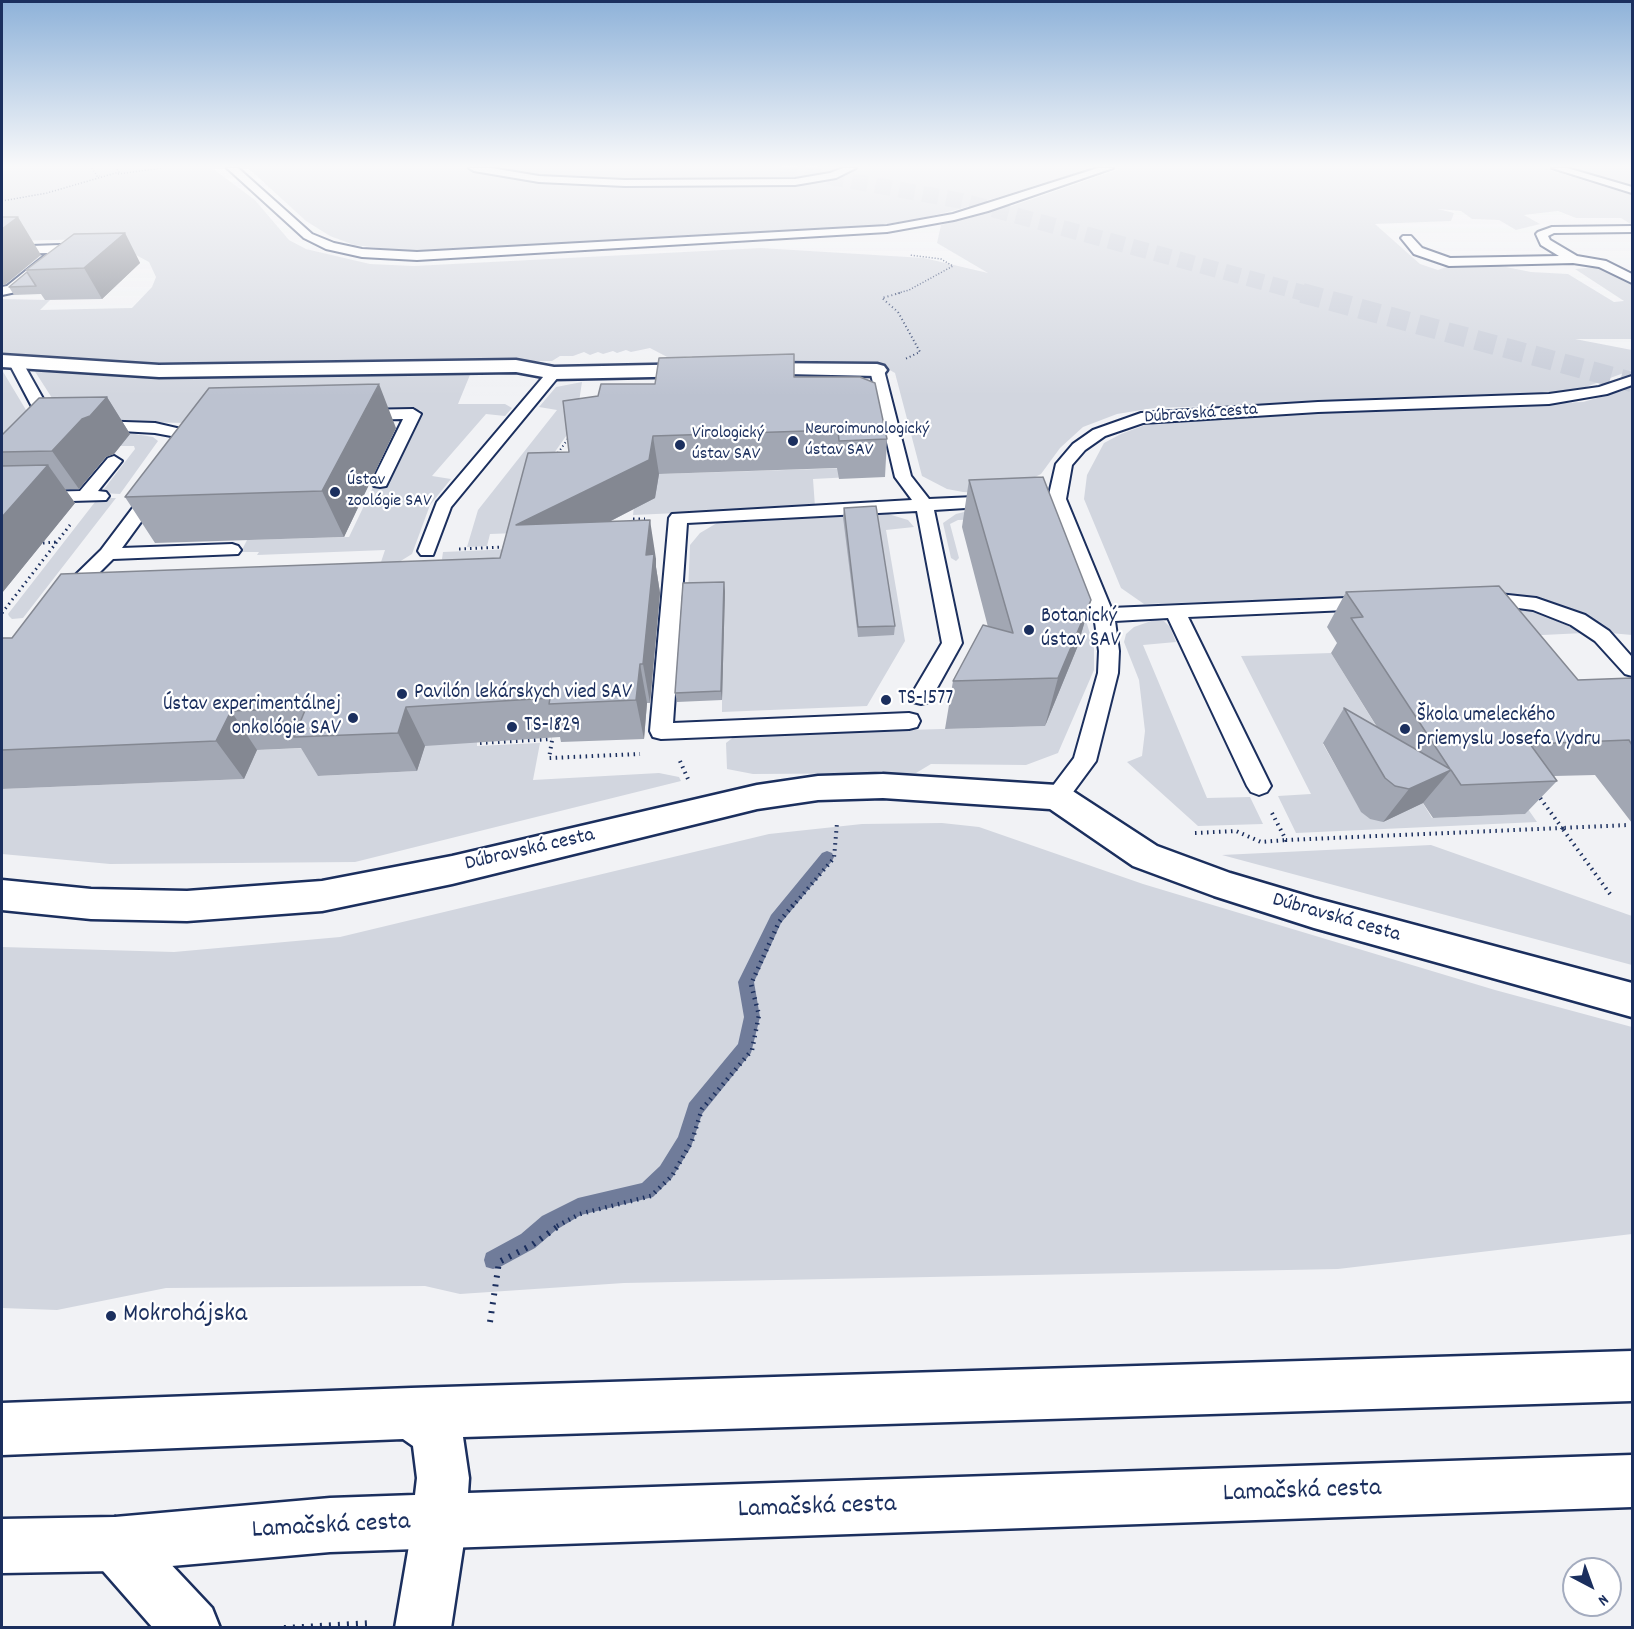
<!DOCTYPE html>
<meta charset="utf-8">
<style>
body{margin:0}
#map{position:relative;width:1634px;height:1629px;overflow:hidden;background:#f1f2f5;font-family:Dekko,sans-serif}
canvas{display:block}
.frame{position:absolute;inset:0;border:3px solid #1b2f5e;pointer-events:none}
.north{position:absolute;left:1562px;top:1557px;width:60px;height:60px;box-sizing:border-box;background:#fff;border:2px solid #a4acbf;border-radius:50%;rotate:139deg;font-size:16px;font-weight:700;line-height:24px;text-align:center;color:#1b2f5e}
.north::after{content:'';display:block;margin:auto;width:21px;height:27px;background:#1b2f5e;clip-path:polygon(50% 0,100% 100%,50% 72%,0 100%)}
</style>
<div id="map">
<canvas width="1634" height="1629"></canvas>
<div class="frame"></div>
<div class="north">N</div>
</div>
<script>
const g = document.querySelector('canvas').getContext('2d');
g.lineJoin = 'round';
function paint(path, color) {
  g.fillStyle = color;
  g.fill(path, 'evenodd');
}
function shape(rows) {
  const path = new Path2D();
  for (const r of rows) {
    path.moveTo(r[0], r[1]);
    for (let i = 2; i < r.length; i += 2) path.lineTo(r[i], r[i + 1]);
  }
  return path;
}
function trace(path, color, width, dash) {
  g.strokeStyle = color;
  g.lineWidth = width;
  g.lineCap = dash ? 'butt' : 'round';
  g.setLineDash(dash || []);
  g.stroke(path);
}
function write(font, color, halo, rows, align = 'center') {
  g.font = font + ' Dekko,sans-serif';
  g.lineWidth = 4.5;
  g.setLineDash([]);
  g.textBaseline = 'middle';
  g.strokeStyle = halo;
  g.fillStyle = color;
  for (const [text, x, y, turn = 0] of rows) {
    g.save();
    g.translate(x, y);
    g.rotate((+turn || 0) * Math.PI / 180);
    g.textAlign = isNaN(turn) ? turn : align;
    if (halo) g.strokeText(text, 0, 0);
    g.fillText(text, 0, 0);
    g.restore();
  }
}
paint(shape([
 [2,168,212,168,255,200,289,240,306,249,370,264,414,266,761,248,924,258,988,273,937,243,941,225,1006,208,1122,168,1543,168,1632,195,1632,225,1621,218,1576,218,1558,211,1524,215,1540,224,1516,230,1499,220,1472,219,1461,211,1438,209,1454,213,1451,221,1375,224,1420,264,1438,270,1454,264,1486,263,1531,272,1568,274,1614,302,1624,301,1575,269,1595,267,1611,271,1632,285,1632,339,1575,339,1632,350,1632,370,1583,388,1541,395,1154,408,1117,414,1083,427,1060,448,1041,474,1021,484,981,493,963,492,947,489,922,476,895,373,881,365,762,366,743,355,734,358,730,356,723,358,718,356,710,359,704,356,696,359,691,356,671,359,650,348,631,352,626,350,617,353,613,351,603,354,598,352,590,355,584,352,573,356,560,356,552,361,458,361,228,367,103,363,2,355,2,299,50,300,40,310,132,308,152,287,156,277,149,262,106,239,2,241],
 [248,168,1093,168,960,209,919,219,858,228,405,251,354,245,330,236,306,221],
 [1569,168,1632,168,1632,186],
 [2,370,35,425,2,464],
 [34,370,185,377,472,370,458,404,505,404,512,408,505,416,486,414,432,476,451,479,430,505,412,554,399,562,380,565,385,550,257,555,259,552,236,552,243,548,247,540,349,537,373,487,386,486,421,410,222,413,187,423,86,421,61,412],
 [582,382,576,422,528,490,517,533,490,534,487,546,467,547,478,510,557,410,539,407,556,387],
 [1632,388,1632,635,1610,633,1534,598,1503,593,1144,604,1121,588,1084,499,1087,475,1104,443,1121,434,1145,425,1209,417,1583,402],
 [123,432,153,437,158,441,120,494,101,493,135,449,134,446,111,446,2,480],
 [850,468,852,477,813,479,815,507,633,515,637,480,655,498,658,474],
 [104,498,116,498,23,618,12,619,9,616,8,614,95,502],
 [964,512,993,519,958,520,950,524,959,558,956,561,951,558,943,523,956,514],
 [885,513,908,520,914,527,886,530,905,641,867,706,722,712,722,700,688,593,690,545,700,533,717,523,739,520],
 [513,549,487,649,442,559,443,552],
 [1077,591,1094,647,1094,670,1058,753,1026,765,931,764,916,773,753,774,727,769,726,743,736,735,1045,726],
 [1473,603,1525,607,1584,633,1522,636,1475,606,1192,617,1191,614],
 [1154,620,1164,621,1170,627,1176,642,1143,645,1207,798,1250,797,1263,824,1198,826,1127,762,1142,756,1145,731,1139,680,1124,642,1126,634,1134,627],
 [1331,653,1386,742,1323,744,1361,811,1370,819,1409,781,1432,818,1524,814,1507,779,1537,822,1296,833,1278,796,1311,794,1241,656],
 [477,740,477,746,540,743,533,780,659,773,679,777,681,781,355,862,110,864,2,854,2,789,244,779,257,750,330,747,319,776,417,771,426,743],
 [942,823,979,827,1143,884,1495,990,1632,1027,1632,1234,1338,1269,624,1283,460,1294,425,1286,166,1288,57,1310,2,1308,2,947,174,952,340,937,769,834,862,824],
 [1431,845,1632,916,1632,965,1222,855]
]), '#d2d6df');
paint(shape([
 [827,851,832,853,834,857,832,861,781,923,754,982,760,1017,751,1053,702,1114,691,1147,672,1178,653,1197,581,1215,556,1230,535,1248,500,1267,493,1269,486,1267,484,1260,486,1253,521,1234,542,1216,578,1198,642,1183,660,1166,678,1137,689,1103,738,1044,744,1017,738,982,771,915,822,853,827,851]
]), '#707c9a');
trace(shape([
 [781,168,962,201,1307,294]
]), '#c6cbd7', 16, [16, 8]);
trace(shape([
 [1302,293,1632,382]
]), '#c6cbd7', 20, [20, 10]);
const lane = shape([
 [227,168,238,168,312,234,334,243,362,249,417,252,887,226,953,214,1098,168,1113,168,988,211,954,220,887,232,417,260,362,257,326,249,304,238,227,168],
 [469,168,491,168,539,176,625,180,795,179,830,173,843,168,856,168,836,178,795,185,625,186,539,182,474,171,469,168],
 [1552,168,1567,168,1632,187,1632,193,1552,168],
 [1632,226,1632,232,1554,233,1548,236,1550,240,1577,256,1606,261,1632,274,1632,283,1599,267,1573,263,1449,266,1414,254,1401,238,1403,236,1411,236,1422,248,1450,258,1559,256,1541,245,1536,234,1538,232,1552,227,1632,226],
 [60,245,66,249,64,252,16,292,2,295,2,287,7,286,48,253,2,254,2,247,60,245],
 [16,359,23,363,55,420,53,423,47,425,39,420,9,363,16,359],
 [877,366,884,370,911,476,929,499,997,496,1003,497,1006,501,1003,505,997,506,934,510,962,643,932,697,929,702,921,704,913,702,910,697,942,643,917,511,687,523,673,723,909,713,917,715,920,721,917,727,909,729,661,739,653,737,650,731,669,518,672,514,912,500,895,477,870,370,877,366],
 [554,369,559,370,561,373,559,376,451,507,433,555,421,555,418,551,437,502,549,370,554,369],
 [1632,376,1632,385,1607,394,1549,404,1318,412,1143,423,1105,436,1085,450,1072,465,1066,499,1111,608,1370,597,1377,599,1380,603,1377,607,1370,609,1188,617,1271,786,1267,792,1259,795,1251,792,1247,786,1168,618,1115,621,1119,651,1118,673,1096,761,1065,803,1057,806,1049,803,1045,797,1049,791,1074,758,1098,673,1099,651,1094,615,1048,499,1056,464,1073,444,1093,430,1141,413,1318,402,1549,394,1599,387,1632,376],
 [413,409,421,414,388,482,386,486,380,487,374,486,372,482,403,419,359,420,351,415,359,410,413,409],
 [94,421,155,423,194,432,200,442,190,455,184,457,176,452,184,442,182,438,155,433,88,429,86,426,94,421],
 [114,456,122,461,98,491,106,492,109,496,106,500,2,503,2,493,80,491,108,458,114,456],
 [156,484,162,485,165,489,122,548,232,544,238,546,241,550,238,554,113,559,73,599,59,599,56,595,59,591,101,550,150,485,156,484],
 [1480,592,1536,598,1585,615,1609,631,1632,657,1632,676,1625,674,1595,641,1571,625,1533,610,1473,602,1470,598,1473,594,1480,592]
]);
const street = shape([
 [2,355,159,365,516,360,554,367,701,364,708,366,711,370,708,374,701,376,554,379,516,372,159,377,2,367,2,355],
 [749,363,877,364,884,366,887,370,884,374,877,376,742,373,739,369,742,365,749,363],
 [883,774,1057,785,1068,788,1157,846,1230,873,1314,898,1632,983,1632,1017,1314,928,1214,896,1133,866,1050,809,883,798,818,800,757,809,452,884,322,911,187,921,91,919,2,910,2,880,91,889,187,891,322,881,452,856,757,785,818,776,883,774],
 [440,1495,459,1503,467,1522,451,1628,395,1628,413,1522,421,1503,440,1495],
 [115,1517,134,1525,212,1608,220,1628,153,1628,96,1563,88,1544,96,1525,115,1517]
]);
const primary = shape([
 [1632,1351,1632,1401,463,1437,469,1478,468,1493,1632,1455,1632,1507,330,1552,115,1571,2,1573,2,1519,115,1517,330,1498,415,1495,417,1478,413,1446,403,1439,2,1455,2,1403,411,1388,1632,1351]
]);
trace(lane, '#1b2f5e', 4);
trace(street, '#1b2f5e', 5);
trace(primary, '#1b2f5e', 5);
trace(shape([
 [92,168,97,176,100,176],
 [118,174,162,168],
 [2,201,47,193,119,172,116,168],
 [895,294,909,290,953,266,941,259,909,255]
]), '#1b2f5e', 1.5, [1, 2]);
trace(shape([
 [900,293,882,298,898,312,920,352,905,359],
 [558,453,570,436]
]), '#1b2f5e', 2, [1, 3]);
trace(shape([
 [557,454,559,452],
 [633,519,645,519],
 [43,543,56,542],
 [459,549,506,547],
 [2,613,70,525]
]), '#1b2f5e', 3, [1.5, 4]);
trace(shape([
 [553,735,549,758,640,754],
 [480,743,552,739],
 [680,761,688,779],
 [1272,813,1286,840,1562,828,1538,795],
 [1195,833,1236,831,1261,842,1286,840],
 [1610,894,1562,828,1628,825],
 [792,907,834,858,837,823]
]), '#1b2f5e', 4, [1.5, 4.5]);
trace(shape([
 [557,1226,580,1214,651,1196,672,1176,692,1141,702,1109,752,1050,759,1015,751,984,779,922,793,905]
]), '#1b2f5e', 4.5, [1.5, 5]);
trace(shape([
 [490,1322,499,1262,532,1245,560,1225],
 [284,1628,373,1623]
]), '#1b2f5e', 6, [2, 7]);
paint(lane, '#fff');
paint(street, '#fff');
paint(primary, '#fff');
paint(shape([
 [125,233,140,263,102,299,45,300,41,294,14,295,9,287,27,272,26,270],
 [794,377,887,439,885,477,839,479,837,468,659,474,655,498,609,522,656,559,656,567,660,593,650,703,647,703,644,739,561,742,560,737,425,746,417,771,318,776,301,748,257,750,244,779,2,789,2,638,12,638,500,558,569,452,598,396,655,384],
 [107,397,130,434,114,454,106,457,79,489,65,489,75,503,2,593,2,435],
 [396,428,344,537,155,543,125,497],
 [969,480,1091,600,1077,648,1045,726,945,729,953,681,988,627,962,527],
 [844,508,895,626,894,635,858,637,843,517],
 [725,591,722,700,677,702,675,693],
 [1346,592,1578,680,1632,678,1632,823,1595,775,1554,776,1557,781,1525,814,1433,818,1423,803,1383,822,1370,819,1361,812,1323,743,1344,708,1377,727,1331,653,1337,643,1327,627]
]), '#a2a7b3');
paint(shape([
 [18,217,41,255,6,284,2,285,2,229],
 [125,233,140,263,102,299,84,268],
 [379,384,396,428,344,537,322,491],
 [107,397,130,434,114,454,106,457,79,489,52,451,82,419],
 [653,436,659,474,655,498,527,564,516,525],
 [48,465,75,503,2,593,2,517],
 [650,520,656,559,656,567,660,593,650,703,643,664,646,555],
 [724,582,725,591,722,700,721,691],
 [1091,600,1077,648,1045,726,1058,678],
 [640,664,647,703,644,739,636,700],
 [406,707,425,746,417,771,398,733],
 [231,711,257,750,244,779,216,741],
 [1451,770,1423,803,1383,822,1409,789]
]), '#848892');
const building = shape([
 [2,217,18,217,2,229,2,217],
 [125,233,84,268,26,270,74,234,125,233],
 [27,272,36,286,9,287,27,272],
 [794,354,794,377,860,377,875,383,887,439,839,441,838,430,653,436,649,460,516,525,650,520,646,555,654,554,643,664,640,664,636,700,549,704,550,698,406,707,398,733,294,737,306,708,231,711,216,741,2,750,2,638,12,638,61,574,500,558,528,453,569,452,563,401,598,396,601,384,655,384,659,358,794,354],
 [379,384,322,491,125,497,209,388,379,384],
 [107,397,90,416,82,419,52,451,2,452,2,435,39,398,107,397],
 [48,465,2,517,2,466,48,465],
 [1043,477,1091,600,1058,678,953,681,983,625,1013,633,969,480,1043,477],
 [876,506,895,626,858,627,844,508,876,506],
 [724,582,721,691,675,693,683,583,724,582],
 [1499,586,1578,680,1632,678,1632,745,1629,740,1530,744,1557,781,1461,785,1451,770,1409,789,1395,786,1385,778,1344,708,1450,769,1351,618,1363,617,1346,592,1499,586]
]);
paint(building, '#bcc2d0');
trace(building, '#848892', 1.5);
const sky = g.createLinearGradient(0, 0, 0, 396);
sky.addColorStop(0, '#8eb2d9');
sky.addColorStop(0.42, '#f9f9fa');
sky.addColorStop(1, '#f9f9fa00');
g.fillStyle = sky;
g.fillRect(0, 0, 1634, 396);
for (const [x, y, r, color] of [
 [793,441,6,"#1b2f5e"],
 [680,445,6,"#1b2f5e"],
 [335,492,6,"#1b2f5e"],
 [1029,630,6,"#1b2f5e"],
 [402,694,6,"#1b2f5e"],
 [886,700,6,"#1b2f5e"],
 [353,718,6,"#1b2f5e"],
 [512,727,6,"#1b2f5e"],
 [1405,729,6,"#1b2f5e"],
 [111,1316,6,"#1b2f5e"]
]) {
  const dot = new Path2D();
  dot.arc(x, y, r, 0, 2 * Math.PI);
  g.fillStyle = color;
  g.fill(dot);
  trace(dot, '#fff', 2);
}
write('18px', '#1b2f5e', '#fff', [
 ["Dúbravská cesta",1201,415,-4]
]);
write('18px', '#1b2f5e', '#fff', [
 ["Neuroimunologický",805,431],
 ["ústav SAV",805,452],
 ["Virologický",692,435],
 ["ústav SAV",692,456],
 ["Ústav",347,482],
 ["zoológie SAV",347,503]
], 'left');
write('21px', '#1b2f5e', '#fff', [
 ["Botanický",1041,618],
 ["ústav SAV",1041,642],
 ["Pavilón lekárskych vied SAV",414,694],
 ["TS-1577",898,700],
 ["Ústav experimentálnej",341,706,"right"],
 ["onkológie SAV",341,730,"right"],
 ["Škola umeleckého",1417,717],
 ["priemyslu Josefa Vydru",1417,741],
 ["TS-1829",524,727]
], 'left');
write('21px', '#1b2f5e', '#fff', [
 ["Dúbravská cesta",530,851,-13],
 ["Dúbravská cesta",1336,919,16]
]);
write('26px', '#1b2f5e', '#fff', [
 ["Mokrohájska",123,1316]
], 'left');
write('26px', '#1b2f5e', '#fff', [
 ["Lamačská cesta",1302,1493,-2],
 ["Lamačská cesta",817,1509,-2],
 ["Lamačská cesta",331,1528,-3]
]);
</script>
